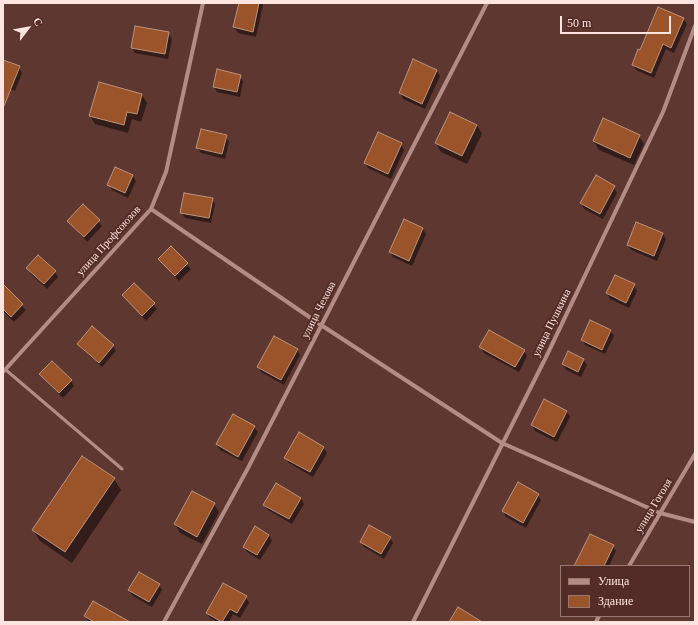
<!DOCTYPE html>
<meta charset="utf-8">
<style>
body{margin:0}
#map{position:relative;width:698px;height:625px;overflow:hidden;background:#5f3731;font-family:Georgia,serif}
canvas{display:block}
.frame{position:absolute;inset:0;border:4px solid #ffe4e0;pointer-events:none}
.legend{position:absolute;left:560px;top:565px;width:130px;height:52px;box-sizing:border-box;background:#542c27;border:1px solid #987671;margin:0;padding:5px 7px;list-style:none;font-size:12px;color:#ffe4e0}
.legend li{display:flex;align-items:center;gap:8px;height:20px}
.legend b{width:20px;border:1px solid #987671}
.north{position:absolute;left:8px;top:8px;width:40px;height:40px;-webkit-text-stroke:3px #542c27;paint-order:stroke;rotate:58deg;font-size:11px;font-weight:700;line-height:16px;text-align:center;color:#ffe4e0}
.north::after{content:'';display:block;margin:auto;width:14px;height:18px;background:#ffe4e0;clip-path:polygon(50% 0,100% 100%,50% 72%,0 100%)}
.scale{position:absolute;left:560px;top:16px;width:111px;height:18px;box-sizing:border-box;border:2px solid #ffe4e0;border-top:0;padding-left:5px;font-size:12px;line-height:14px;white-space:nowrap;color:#ffe4e0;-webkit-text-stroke:3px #542c27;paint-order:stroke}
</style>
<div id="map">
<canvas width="698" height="625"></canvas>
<div class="frame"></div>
<ul class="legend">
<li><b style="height:5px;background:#b38c86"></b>Улица</li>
<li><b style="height:11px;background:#9b542a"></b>Здание</li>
</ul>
<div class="north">С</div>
<div class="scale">50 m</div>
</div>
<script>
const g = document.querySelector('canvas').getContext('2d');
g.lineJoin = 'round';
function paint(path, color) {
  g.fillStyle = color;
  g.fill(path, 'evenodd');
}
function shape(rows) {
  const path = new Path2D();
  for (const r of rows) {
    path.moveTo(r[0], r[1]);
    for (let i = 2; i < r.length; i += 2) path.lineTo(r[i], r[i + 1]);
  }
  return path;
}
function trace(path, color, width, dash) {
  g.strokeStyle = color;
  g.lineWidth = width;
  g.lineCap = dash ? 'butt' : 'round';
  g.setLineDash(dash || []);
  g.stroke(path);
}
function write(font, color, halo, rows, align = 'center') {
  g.font = font + ' Georgia,serif';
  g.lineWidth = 4;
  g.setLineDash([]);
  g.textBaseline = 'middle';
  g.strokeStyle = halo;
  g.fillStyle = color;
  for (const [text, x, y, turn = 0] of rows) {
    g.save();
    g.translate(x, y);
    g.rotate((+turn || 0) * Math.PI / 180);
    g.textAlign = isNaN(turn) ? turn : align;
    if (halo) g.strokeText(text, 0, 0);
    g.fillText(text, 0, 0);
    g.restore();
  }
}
paint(shape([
 [240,3,262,3,263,5,256,37,238,33,234,27],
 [683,18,687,24,674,53,666,49,654,78,636,70,633,65,640,51],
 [168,33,172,39,168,59,135,53,132,48],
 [3,61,19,67,22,73,15,91,3,86],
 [436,70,440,76,425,109,403,99,400,93],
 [240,76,243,81,240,97,217,92,214,86],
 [142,95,147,103,141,122,132,119,128,133,95,124,90,116],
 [477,125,482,134,467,164,441,152,436,143],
 [226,136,229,142,225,159,201,153,197,148],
 [639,136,644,144,634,165,599,150,594,141],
 [401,144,404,150,391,179,368,168,365,163],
 [133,176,136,181,128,198,112,190,109,185],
 [614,187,617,193,603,219,584,209,581,203],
 [212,199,215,204,211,223,185,218,181,212],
 [83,206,102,226,87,242,69,221],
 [404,220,423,229,426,234,412,266,393,257,390,252],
 [663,234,666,239,657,261,631,250,628,245],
 [171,247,191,269,179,281,159,259],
 [27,268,55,272,58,277,47,289,30,273],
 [134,284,157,309,146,321,123,296],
 [634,285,637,291,629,308,610,299,607,293],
 [3,286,26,310,14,322,3,311],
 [610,330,614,336,605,354,585,345,582,340],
 [78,344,113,346,116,351,102,367,82,349],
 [481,347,524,350,527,356,519,372,484,353],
 [297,349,300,355,284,385,261,372,258,367],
 [583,359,587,365,581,377,566,370,563,364],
 [40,374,71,381,74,386,63,398,44,379],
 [567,411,570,417,557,442,535,431,532,425],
 [254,427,258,432,242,461,220,450,217,444],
 [299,434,324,448,327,453,313,477,289,463,286,458],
 [114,479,121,490,72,563,40,541,33,530],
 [538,495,541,500,526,528,506,517,503,511],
 [301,498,304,504,292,524,268,510,264,505],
 [214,504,219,512,202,544,180,533,175,524],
 [269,535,272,541,260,560,247,552,244,547],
 [390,538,393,543,384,559,364,547,361,542],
 [613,546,616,551,609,566,579,566],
 [159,585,162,590,152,607,133,596,129,590],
 [246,597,249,603,240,618,233,614,229,622,217,622,210,618,207,613],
 [85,616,128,622,89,622]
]), '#0007');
const building = shape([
 [239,3,259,3,253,32,233,27,239,3],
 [658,7,684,18,671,48,663,44,651,73,632,65,638,49,640,50,658,7],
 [135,26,169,32,165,54,131,48,135,26],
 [413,59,437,70,422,104,399,93,413,59],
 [3,60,20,66,4,106,3,106,3,60],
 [217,69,241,75,237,92,213,87,217,69],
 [99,82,142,94,137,114,127,112,124,125,89,116,99,82],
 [450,112,477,125,462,156,435,143,450,112],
 [603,118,640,135,630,158,593,141,603,118],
 [201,129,227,135,222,154,196,148,201,129],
 [378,132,402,143,388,174,364,163,378,132],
 [115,167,133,175,125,193,107,185,115,167],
 [596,175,615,186,600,214,580,203,596,175],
 [184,193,213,198,209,218,180,213,184,193],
 [83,204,100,220,84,237,67,221,83,204],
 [404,219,423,228,409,261,389,252,404,219],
 [636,222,663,233,654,256,627,245,636,222],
 [171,246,188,263,175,276,158,259,171,246],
 [38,255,56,271,44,284,26,268,38,255],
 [615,275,635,284,626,303,606,293,615,275],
 [134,283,155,303,142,316,122,295,134,283],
 [3,284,23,304,11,317,3,309,3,284],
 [590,320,611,330,602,350,581,340,590,320],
 [92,326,114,345,99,363,77,344,92,326],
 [489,330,525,350,515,367,479,347,489,330],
 [274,336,298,349,281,380,257,367,274,336],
 [568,351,584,359,578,372,562,364,568,351],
 [52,361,72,380,59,393,39,374,52,361],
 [544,399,567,411,554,437,531,425,544,399],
 [233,414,255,426,238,457,216,444,233,414],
 [299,432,324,447,310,472,284,458,299,432],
 [82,456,115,478,65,552,32,530,82,456],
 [518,482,539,494,523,523,502,511,518,482],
 [276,483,301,498,289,519,263,505,276,483],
 [192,491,215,503,197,537,174,524,192,491],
 [369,525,391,537,381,554,360,542,369,525],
 [255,526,269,535,257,555,243,547,255,526],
 [590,534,614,545,604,566,574,566,590,534],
 [139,572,160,584,149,602,128,590,139,572],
 [223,583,247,596,237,613,230,609,222,622,206,613,223,583],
 [93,601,130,622,94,622,84,616,93,601],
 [458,607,482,622,449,622,458,607]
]);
paint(building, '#9b542a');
trace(building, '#bc937d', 1);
trace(shape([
 [6,370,122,469]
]), '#b38c86', 3);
trace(shape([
 [151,209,321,325,502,443,660,513,695,522],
 [3,372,151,209,166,172,203,3],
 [629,566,695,454],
 [164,622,248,468,487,3],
 [413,622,548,353,663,112,695,26],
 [596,622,599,616]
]), '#b38c86', 4);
write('11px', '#ffe4e0', '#542c27', [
 ["улица Профсоюзов",109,241,-48],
 ["улица Чехова",319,310,-63],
 ["улица Пушкина",552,323,-64],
 ["улица Гоголя",654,506,-59]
]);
</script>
